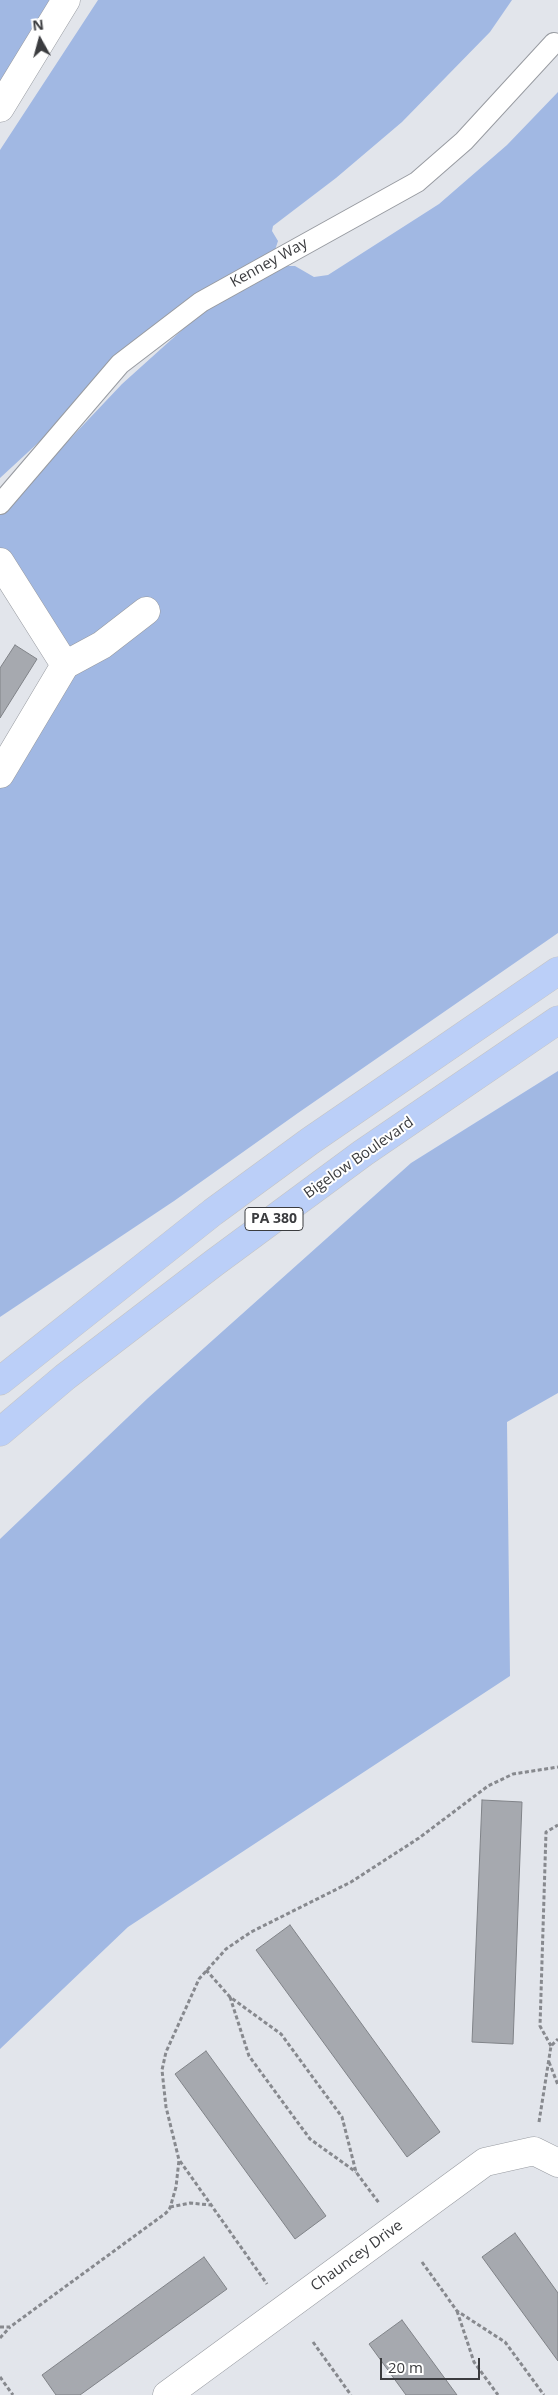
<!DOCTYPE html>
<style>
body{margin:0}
#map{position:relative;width:558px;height:2395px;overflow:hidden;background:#e2e5eb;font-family:"Open Sans",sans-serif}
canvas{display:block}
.north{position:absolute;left:15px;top:15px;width:50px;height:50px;-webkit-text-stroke:4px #fff;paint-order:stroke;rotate:353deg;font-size:14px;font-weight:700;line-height:20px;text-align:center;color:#3b3c3f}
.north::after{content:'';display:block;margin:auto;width:18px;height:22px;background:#3b3c3f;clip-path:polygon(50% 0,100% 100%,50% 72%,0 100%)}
.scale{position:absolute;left:380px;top:2358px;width:100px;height:22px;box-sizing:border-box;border:2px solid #3b3c3f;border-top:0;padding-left:6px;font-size:15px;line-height:18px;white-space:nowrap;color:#3b3c3f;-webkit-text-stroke:4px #fff;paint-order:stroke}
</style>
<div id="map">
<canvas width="558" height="2395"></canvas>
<div class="north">N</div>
<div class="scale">20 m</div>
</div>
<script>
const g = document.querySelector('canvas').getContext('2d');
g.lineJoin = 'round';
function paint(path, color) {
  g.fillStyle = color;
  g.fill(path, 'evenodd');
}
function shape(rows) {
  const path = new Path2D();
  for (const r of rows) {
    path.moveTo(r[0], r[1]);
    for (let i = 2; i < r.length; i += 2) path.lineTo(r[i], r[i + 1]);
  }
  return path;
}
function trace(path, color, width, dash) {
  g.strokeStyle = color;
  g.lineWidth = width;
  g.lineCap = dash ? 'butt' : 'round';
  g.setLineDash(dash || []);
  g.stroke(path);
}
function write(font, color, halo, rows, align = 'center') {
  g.font = font + ' "Open Sans",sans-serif';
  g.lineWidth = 4;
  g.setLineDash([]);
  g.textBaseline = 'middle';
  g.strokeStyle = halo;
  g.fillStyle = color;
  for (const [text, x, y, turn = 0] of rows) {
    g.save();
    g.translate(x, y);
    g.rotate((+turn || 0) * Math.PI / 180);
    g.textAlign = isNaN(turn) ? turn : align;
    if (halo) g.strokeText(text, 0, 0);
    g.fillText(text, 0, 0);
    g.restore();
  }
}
paint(shape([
 [0,0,66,0,0,108],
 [98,0,512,0,490,32,402,122,336,178,273,226,272,231,278,241,275,250,193,295,128,345,107,364,52,430,0,478,0,150],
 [558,92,558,933,298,1113,174,1201,0,1317,0,774,65,665,0,562,0,508,50,460,122,384,192,321,234,290,285,266,295,266,314,277,328,275,439,204,507,145],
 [558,1071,558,1393,507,1422,510,1676,128,1927,0,2049,0,1539,148,1398,411,1163]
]), '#a1b8e3');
const building = shape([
 [15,645,37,659,0,718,0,668,15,645],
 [482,1800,522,1802,513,2044,472,2042,482,1800],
 [290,1925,440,2132,407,2157,256,1950,290,1925],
 [206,2051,326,2216,295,2239,175,2074,206,2051],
 [515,2233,558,2293,558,2361,482,2257,515,2233],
 [204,2257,227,2289,80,2395,56,2395,42,2375,204,2257],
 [402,2320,457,2395,406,2395,369,2344,402,2320]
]);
paint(building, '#a6a9af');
trace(building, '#808388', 1);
const service = shape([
 [0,504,120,364,201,302,417,182,464,141,554,43]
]);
const minor = shape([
 [0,108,66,0],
 [0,562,65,665],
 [0,774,65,665,102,645,146,611],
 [167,2395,485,2162,534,2151,558,2163]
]);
const primary = shape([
 [0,1381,213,1212,310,1141,558,971],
 [0,1432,65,1377,214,1263,363,1153,558,1020]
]);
trace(service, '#989ba1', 22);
trace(minor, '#989ba1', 29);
trace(primary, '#c4c4c5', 29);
trace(shape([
 [206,1970,230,1997,281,2034,342,2117,356,2172,379,2203],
 [230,1997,249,2056,310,2139,356,2172],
 [551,2046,540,2026,546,1832,558,1825],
 [549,2062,558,2085],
 [539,2122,551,2046,558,2039],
 [180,2161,267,2284],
 [170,2207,190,2203,210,2205],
 [422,2262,457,2311,505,2342,544,2395],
 [457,2311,474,2362,498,2395],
 [0,2327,10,2327,166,2213,170,2208,176,2187,179,2160,166,2107,162,2070,166,2052,199,1979,226,1949,251,1932,351,1882,419,1838,488,1786,513,1774,558,1767],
 [0,2338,10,2327],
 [313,2342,351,2395],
 [0,2377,13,2395]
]), '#87898e', 3, [4, 2.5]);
trace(service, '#fff', 20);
trace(minor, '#fff', 28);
trace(primary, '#bbcff8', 28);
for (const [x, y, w] of [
 [274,1219,58]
]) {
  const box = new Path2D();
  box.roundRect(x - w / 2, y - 11.5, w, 23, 4);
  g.fillStyle = '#fff';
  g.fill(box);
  trace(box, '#3b3c3f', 1);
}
write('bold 14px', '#3b3c3f', null, [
 ["PA 380",274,1219]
]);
write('15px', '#3b3c3f', '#fff', [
 ["Kenney Way",269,263,-29],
 ["Bigelow Boulevard",359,1158,-35],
 ["Chauncey Drive",357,2256,-36]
]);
</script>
